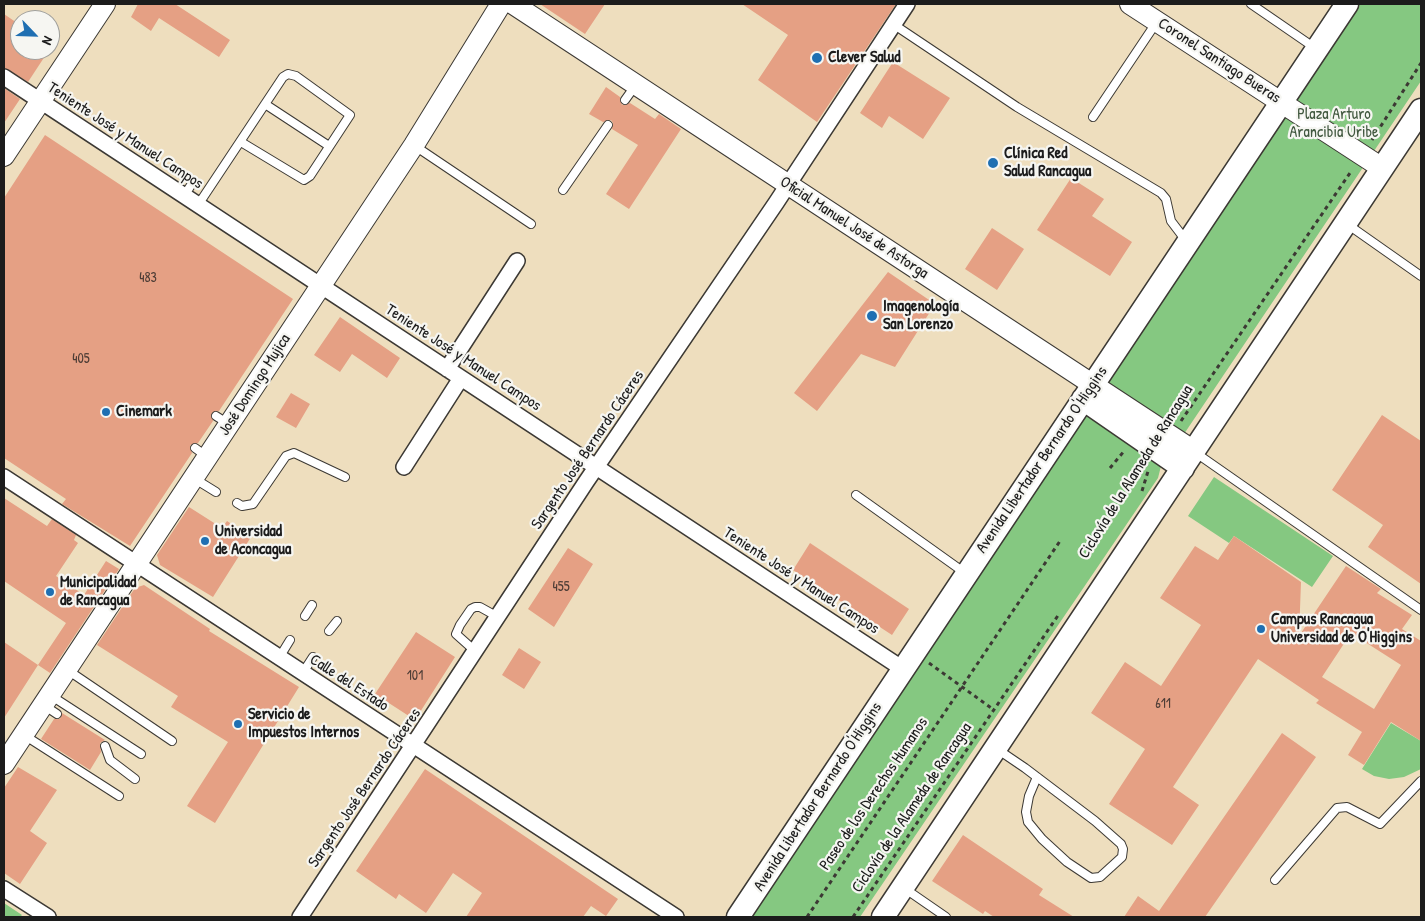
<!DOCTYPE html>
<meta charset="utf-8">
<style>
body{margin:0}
#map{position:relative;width:1425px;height:921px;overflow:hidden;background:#eedebe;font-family:"Patrick Hand",sans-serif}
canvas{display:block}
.frame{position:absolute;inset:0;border:5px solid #1c1c1c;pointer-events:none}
.north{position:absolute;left:10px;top:10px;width:50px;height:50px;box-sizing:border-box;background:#f6f6f2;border:1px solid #9f9f9c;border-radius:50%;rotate:114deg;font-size:14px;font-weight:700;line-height:20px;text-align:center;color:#1c1c1c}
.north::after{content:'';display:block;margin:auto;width:18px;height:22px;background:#1f6fb2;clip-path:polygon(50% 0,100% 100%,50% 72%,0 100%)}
</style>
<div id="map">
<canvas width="1425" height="921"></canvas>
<div class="frame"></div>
<div class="north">N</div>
</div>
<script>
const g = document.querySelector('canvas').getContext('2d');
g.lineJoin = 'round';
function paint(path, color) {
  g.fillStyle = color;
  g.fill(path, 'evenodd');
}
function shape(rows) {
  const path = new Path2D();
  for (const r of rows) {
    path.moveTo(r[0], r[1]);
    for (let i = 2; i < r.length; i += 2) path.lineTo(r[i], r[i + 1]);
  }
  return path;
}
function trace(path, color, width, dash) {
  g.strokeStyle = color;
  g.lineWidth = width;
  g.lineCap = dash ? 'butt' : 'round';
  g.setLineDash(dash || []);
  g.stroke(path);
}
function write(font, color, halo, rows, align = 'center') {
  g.font = font + ' "Patrick Hand",sans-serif';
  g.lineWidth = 4.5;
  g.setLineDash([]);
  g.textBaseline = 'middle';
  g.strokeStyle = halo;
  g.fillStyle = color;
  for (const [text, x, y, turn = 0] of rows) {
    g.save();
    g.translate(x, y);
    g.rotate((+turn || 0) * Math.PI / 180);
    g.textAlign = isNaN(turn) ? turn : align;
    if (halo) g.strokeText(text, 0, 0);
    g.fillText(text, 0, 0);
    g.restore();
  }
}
paint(shape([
 [1354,4,1421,4,1421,81,1184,434,1105,382],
 [1087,410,1161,466,1158,478,860,917,747,917],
 [1214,477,1333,556,1312,587,1234,536,1229,543,1188,516],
 [1391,723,1421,741,1421,769,1404,777,1389,779,1374,776,1362,769],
 [4,903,22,915,20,917,4,917]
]), '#85c881');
paint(shape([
 [138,4,175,4,230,40,219,57,159,18,151,31,131,17],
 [540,4,605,4,585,34],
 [742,4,896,4,817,122,758,80,788,35],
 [4,14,20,25,20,50,49,50,28,82,4,68],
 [893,62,950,98,923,139,889,116,882,128,860,113],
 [606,87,620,97,622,105,630,103,655,119,659,114,681,129,629,209,606,194,638,145,612,129,613,123,611,120,603,122,589,114],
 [4,88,20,99,4,123],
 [45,135,293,299,219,411,212,413,213,421,198,443,190,445,192,453,130,546,62,504,66,499,4,458,4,198],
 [1071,178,1104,199,1092,216,1132,242,1110,276,1037,230],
 [992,228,1024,249,997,290,965,269],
 [888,272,935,304,895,367,861,354,817,411,794,393],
 [340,317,400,358,387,378,352,354,340,372,314,355],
 [291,393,310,404,296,428,276,417],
 [1382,415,1421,441,1421,584,1368,547,1383,525,1332,490],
 [4,498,47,526,52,519,76,535,74,540,78,543,56,576,84,595,106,561,119,569,50,673,38,665,66,623,4,581],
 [189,507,222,528,227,521,251,537,213,597,160,565,157,555],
 [1234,536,1301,582,1299,636,1346,566,1381,589,1377,593,1412,615,1402,629,1421,641,1421,741,1391,722,1364,765,1348,755,1362,732,1316,703,1319,700,1258,659,1173,787,1199,805,1172,845,1109,804,1145,749,1091,713,1125,662,1161,686,1201,625,1160,598,1195,546,1218,560],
 [1351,633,1401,665,1374,709,1322,677],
 [810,543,909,609,892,635,793,570],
 [568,548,593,564,554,627,528,609],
 [144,585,210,629,209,631,299,687,215,823,187,806,228,742,171,707,178,696,97,645,135,588],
 [416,632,455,657,415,720,375,694],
 [4,642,38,665,4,718],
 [519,648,541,662,524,689,502,675],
 [62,713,105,740,100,743,101,752,90,770,41,739,54,719,60,719],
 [1282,733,1316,757,1205,917,1124,917,1138,896,1159,911],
 [18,767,57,790,30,831,47,843,20,884,4,873,4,788],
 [425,769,618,899,606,916,591,906,583,917,466,917,482,893,453,873,426,913,399,894,396,899,356,871],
 [963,835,1043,889,1039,895,1074,917,994,917,985,911,983,914,932,881]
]), '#e5a084');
const lane = shape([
 [1251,4,1315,48],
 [893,24,1017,107,1161,193,1166,199,1171,221,1187,242],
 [625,100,635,86],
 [265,104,329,146],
 [1093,117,1156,23],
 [415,146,531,224],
 [563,190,608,125],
 [184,196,193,182],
 [198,205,283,77,288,74,296,76,350,115,310,176,304,180,241,142],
 [1347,224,1421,276],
 [216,416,227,423],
 [195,448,206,456],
 [1196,453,1421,610],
 [195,479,216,492],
 [856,495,965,573],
 [237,503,242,506,253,504,286,456,294,453,345,477],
 [305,616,312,605],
 [329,631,337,621],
 [475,651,456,634,460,625,471,609,475,607,480,607,498,617],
 [279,658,290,640],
 [66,669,172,741],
 [302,674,313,657],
 [50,695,141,754],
 [45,706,57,714],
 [24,735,119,796],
 [105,746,110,760,135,779],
 [997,749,1025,768,1095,821,1121,844,1123,849,1122,857,1100,877,1091,878,1067,862,1042,839,1028,822,1026,812,1029,796,1037,777],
 [1275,880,1337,808,1347,807,1380,824,1421,781],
 [904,888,946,917]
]);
const street = shape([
 [4,77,903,669],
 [447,369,517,261],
 [404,467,461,378],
 [4,477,676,917],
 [4,889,48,917],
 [300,917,586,482,776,203,907,4]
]);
const secondary = shape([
 [513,4,1194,451],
 [1130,4,1382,168],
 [4,156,105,4],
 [4,764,414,145,501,4]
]);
const primary = shape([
 [1083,399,1183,468],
 [738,917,1347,4],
 [883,917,1421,110]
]);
trace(lane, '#3c3934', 10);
trace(street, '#3c3934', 18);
trace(secondary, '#3c3934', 22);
trace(primary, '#3c3934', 25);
trace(shape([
 [1372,140,1421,63],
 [1181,421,1352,170],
 [1110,468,1125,450],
 [1142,491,1149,468],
 [929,663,994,710],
 [807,917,1060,541],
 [853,917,1059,614]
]), '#3c3934', 3, [4, 4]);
trace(lane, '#fff', 8);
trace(street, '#fff', 15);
trace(secondary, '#fff', 20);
trace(primary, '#fff', 22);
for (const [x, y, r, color] of [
 [817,58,6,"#1f6fb2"],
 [993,163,6,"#1f6fb2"],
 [872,316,6,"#1f6fb2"],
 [106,412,5,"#1f6fb2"],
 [205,541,5,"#1f6fb2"],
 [50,592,5,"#1f6fb2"],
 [1261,629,5,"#1f6fb2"],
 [238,724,5,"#1f6fb2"]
]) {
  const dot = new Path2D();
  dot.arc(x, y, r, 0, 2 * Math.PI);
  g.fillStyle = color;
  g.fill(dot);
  trace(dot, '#f6f6f2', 2);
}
write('14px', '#4e3d36', null, [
 ["483",148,278],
 ["405",81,359],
 ["455",561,587],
 ["101",415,676],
 ["611",1163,704]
]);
write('bold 16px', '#1c1c1c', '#f6f6f2', [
 ["Clever Salud",828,58],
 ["Clínica Red",1004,154],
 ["Salud Rancagua",1004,172],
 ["Imagenología",883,307],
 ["San Lorenzo",883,325],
 ["Cinemark",116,412],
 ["Universidad",215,532],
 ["de Aconcagua",215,550],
 ["Municipalidad",60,583],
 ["de Rancagua",60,601],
 ["Campus Rancagua",1271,620],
 ["Universidad de O'Higgins",1271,638],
 ["Servicio de",248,715],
 ["Impuestos Internos",248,733]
], 'left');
write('16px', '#1c1c1c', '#f6f6f2', [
 ["Coronel Santiago Bueras",1219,61,33],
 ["Teniente José y Manuel Campos",125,136,33],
 ["Oficial Manuel José de Astorga",854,228,33],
 ["Teniente José y Manuel Campos",463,358,33],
 ["José Domingo Mujica",255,385,-57],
 ["Sargento José Bernardo Cáceres",588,450,-56],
 ["Avenida Libertador Bernardo O'Higgins",1042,460,-56],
 ["Ciclovía de la Alameda de Rancagua",1136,472,-58],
 ["Teniente José y Manuel Campos",801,581,33],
 ["Calle del Estado",349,683,33],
 ["Sargento José Bernardo Cáceres",365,788,-56],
 ["Paseo de los Derechos Humanos",874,794,-56],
 ["Avenida Libertador Bernardo O'Higgins",818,797,-57],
 ["Ciclovía de la Alameda de Rancagua",912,808,-56]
]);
write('16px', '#41583f', '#f6f6f2', [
 ["Plaza Arturo",1334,115],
 ["Arancibia Uribe",1334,133]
]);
</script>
